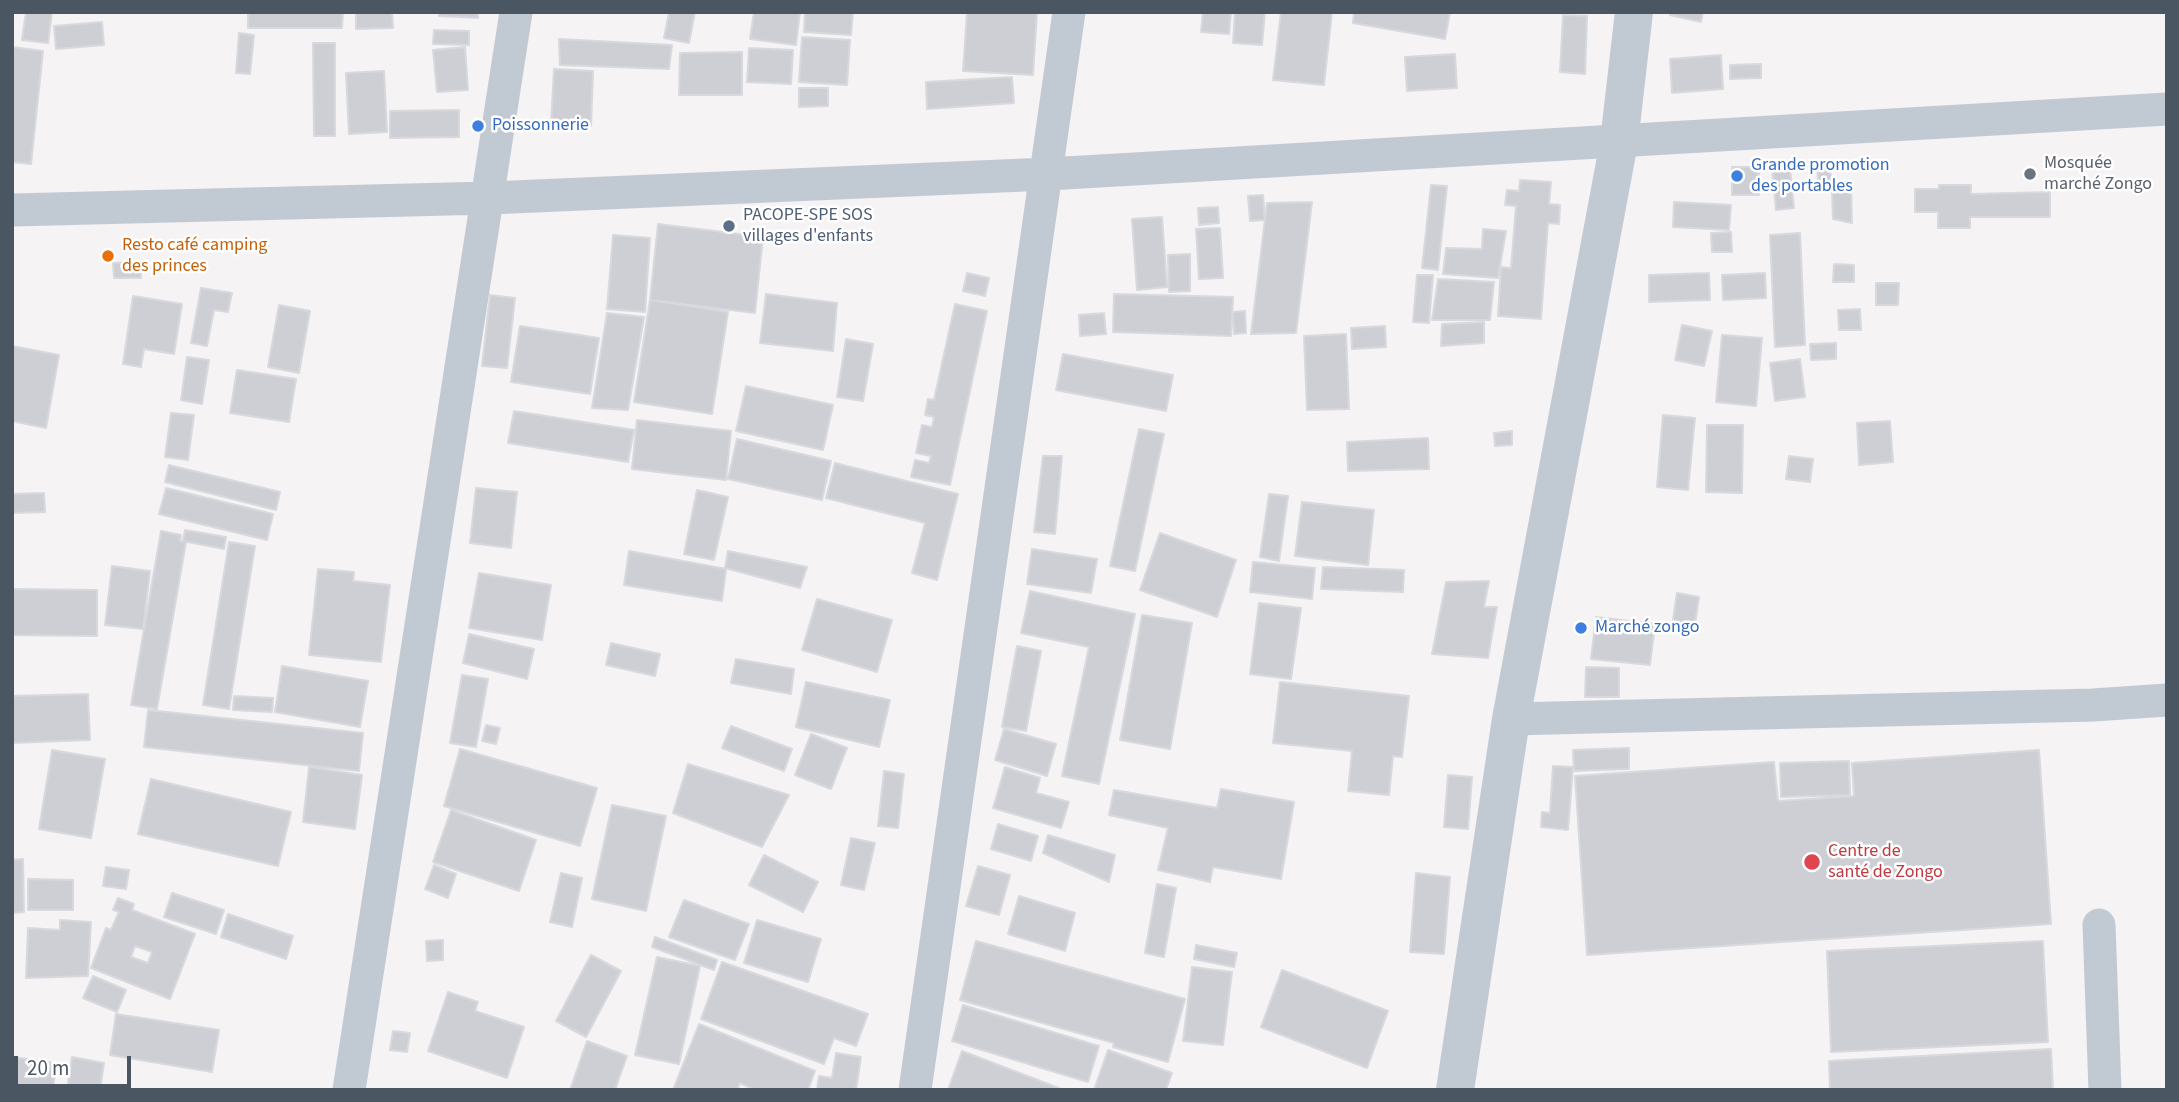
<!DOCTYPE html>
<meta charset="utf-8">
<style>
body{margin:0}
#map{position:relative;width:2179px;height:1102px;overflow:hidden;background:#f5f3f3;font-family:"Source Sans 3",sans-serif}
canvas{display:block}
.frame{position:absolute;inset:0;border:14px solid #4a5661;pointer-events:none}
.scale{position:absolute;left:14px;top:1056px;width:117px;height:32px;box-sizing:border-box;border:4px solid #4a5661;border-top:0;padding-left:9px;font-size:21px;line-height:24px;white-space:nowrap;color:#4a5661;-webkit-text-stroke:5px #fff;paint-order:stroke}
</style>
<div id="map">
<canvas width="2179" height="1102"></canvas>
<div class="frame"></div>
<div class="scale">20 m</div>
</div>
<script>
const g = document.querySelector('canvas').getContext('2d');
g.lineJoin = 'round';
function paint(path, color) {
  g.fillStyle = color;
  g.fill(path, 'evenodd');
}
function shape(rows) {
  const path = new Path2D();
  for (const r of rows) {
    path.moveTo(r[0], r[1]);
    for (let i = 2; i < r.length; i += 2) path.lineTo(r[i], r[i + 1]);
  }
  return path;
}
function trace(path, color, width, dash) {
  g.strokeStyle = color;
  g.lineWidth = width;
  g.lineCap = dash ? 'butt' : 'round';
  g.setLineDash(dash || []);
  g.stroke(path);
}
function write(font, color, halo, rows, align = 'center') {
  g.font = font + ' "Source Sans 3",sans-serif';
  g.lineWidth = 5;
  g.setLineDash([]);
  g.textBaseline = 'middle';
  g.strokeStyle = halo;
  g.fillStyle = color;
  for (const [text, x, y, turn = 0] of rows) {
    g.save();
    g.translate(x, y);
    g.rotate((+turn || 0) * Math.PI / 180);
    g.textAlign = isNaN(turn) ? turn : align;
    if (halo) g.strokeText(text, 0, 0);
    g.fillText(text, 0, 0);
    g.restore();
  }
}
const building = shape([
 [26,12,52,12,48,43,22,40,26,12],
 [248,12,343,12,342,28,248,28,248,12],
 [356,12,392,12,393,28,356,29,356,12],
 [439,12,478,12,478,18,439,16,439,12],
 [669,12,695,12,689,43,664,38,669,12],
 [754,12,800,12,796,45,750,39,754,12],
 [805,12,853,12,851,35,804,32,805,12],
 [967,12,1037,12,1033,75,963,71,967,12],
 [1203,12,1231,12,1229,34,1201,32,1203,12],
 [1235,12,1265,12,1262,45,1233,43,1235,12],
 [1281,12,1332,12,1324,85,1273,80,1281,12],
 [1354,12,1450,12,1445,39,1353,23,1354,12],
 [1670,12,1703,12,1701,22,1670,15,1670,12],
 [1563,15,1587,16,1585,74,1560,72,1563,15],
 [102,22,104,45,56,49,54,26,102,22],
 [434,30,469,31,469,45,433,44,434,30],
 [239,33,254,35,250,74,236,73,239,33],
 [802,37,850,40,847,85,799,82,802,37],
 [559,39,672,45,669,69,560,65,559,39],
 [313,43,335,43,335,136,314,136,313,43],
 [12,47,43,51,31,164,12,162,12,47],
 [465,47,468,90,437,92,433,50,465,47],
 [749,48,793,50,791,84,747,82,749,48],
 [742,52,742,95,679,95,680,53,742,52],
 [1455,54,1457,88,1407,91,1405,57,1455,54],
 [1721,55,1723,89,1672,93,1670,59,1721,55],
 [1761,64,1761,78,1730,79,1730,65,1761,64],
 [554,69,593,71,591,126,551,124,554,69],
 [384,71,387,132,349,134,346,73,384,71],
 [1012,77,1014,103,927,109,926,82,1012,77],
 [799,88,828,88,828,106,799,107,799,88],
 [459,110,459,137,390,138,390,111,459,110],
 [1830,165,1832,189,1819,191,1817,166,1830,165],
 [1732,167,1759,167,1759,195,1732,195,1732,167],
 [1790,168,1794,208,1776,210,1772,169,1790,168],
 [1520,180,1551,182,1549,204,1560,205,1559,224,1548,223,1541,319,1498,316,1501,267,1511,268,1516,206,1505,205,1507,190,1519,191,1520,180],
 [1431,185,1447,186,1438,270,1422,268,1431,185],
 [1939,185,1971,185,1971,194,2050,192,2050,217,1970,217,1970,228,1938,228,1938,212,1915,212,1915,189,1939,189,1939,185],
 [1851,188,1852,223,1833,219,1832,189,1851,188],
 [1263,195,1265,220,1250,221,1248,196,1263,195],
 [1312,202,1296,333,1251,334,1267,203,1312,202],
 [1674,202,1731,205,1729,230,1673,227,1674,202],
 [1218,207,1219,223,1199,225,1198,208,1218,207],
 [1162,217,1167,287,1137,290,1132,219,1162,217],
 [658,224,763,237,755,313,650,300,658,224],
 [1220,228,1223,278,1199,279,1196,229,1220,228],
 [1483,229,1506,231,1498,278,1443,274,1446,248,1482,249,1483,229],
 [1731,232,1732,252,1712,252,1711,233,1731,232],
 [1800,233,1805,345,1775,347,1770,235,1800,233],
 [613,235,650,238,645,312,607,309,613,235],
 [1190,254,1190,291,1169,292,1168,255,1190,254],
 [140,262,141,278,114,278,113,263,140,262],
 [1834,264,1854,265,1854,282,1833,282,1834,264],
 [967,273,989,278,985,296,963,291,967,273],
 [1709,273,1710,300,1649,302,1649,275,1709,273],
 [1765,273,1766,298,1723,300,1722,275,1765,273],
 [1417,275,1433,275,1429,323,1413,322,1417,275],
 [1438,279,1494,282,1490,320,1432,320,1438,279],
 [1876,283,1899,283,1898,305,1876,305,1876,283],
 [201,288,232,293,228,312,214,310,207,346,191,343,201,288],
 [766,294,837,303,833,351,760,343,766,294],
 [1114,294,1233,297,1231,336,1113,332,1114,294],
 [490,295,515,298,507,368,482,366,490,295],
 [133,296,182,304,174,354,144,349,141,367,123,364,133,296],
 [650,300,728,312,712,414,634,402,650,300],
 [955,304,987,311,950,485,911,477,915,460,929,463,931,456,916,453,922,425,932,427,934,417,925,415,928,399,934,400,955,304],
 [279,305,310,311,299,373,268,367,279,305],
 [1860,309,1861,330,1839,330,1838,310,1860,309],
 [1245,311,1246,333,1234,334,1233,312,1245,311],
 [607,313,644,317,628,410,592,408,607,313],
 [1104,313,1106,334,1080,336,1079,315,1104,313],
 [1484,322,1484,343,1441,346,1442,324,1484,322],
 [1682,325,1712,331,1704,366,1675,360,1682,325],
 [520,326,599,338,590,394,511,382,520,326],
 [1385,326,1386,347,1352,349,1351,328,1385,326],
 [1346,334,1349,409,1307,410,1304,336,1346,334],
 [1722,335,1762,338,1756,406,1716,402,1722,335],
 [846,339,873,344,863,401,837,397,846,339],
 [1836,343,1836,359,1811,360,1810,344,1836,343],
 [12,346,59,355,46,428,12,421,12,346],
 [1063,354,1173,375,1166,411,1056,390,1063,354],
 [187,357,209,360,202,404,181,400,187,357],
 [1800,359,1805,397,1775,401,1770,363,1800,359],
 [237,370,296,379,289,422,230,413,237,370],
 [746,386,833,405,823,450,736,431,746,386],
 [514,411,634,430,628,462,508,443,514,411],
 [171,413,194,415,188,460,165,457,171,413],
 [1663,415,1695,418,1688,490,1657,487,1663,415],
 [637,420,731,431,726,480,632,469,637,420],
 [1890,421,1893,462,1859,465,1857,423,1890,421],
 [1707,425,1743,425,1742,493,1706,492,1707,425],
 [1139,429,1164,434,1135,571,1110,566,1139,429],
 [1512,431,1512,445,1495,446,1494,433,1512,431],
 [1428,438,1429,469,1348,471,1347,442,1428,438],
 [737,439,831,461,822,500,728,479,737,439],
 [1043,456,1062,456,1055,534,1034,532,1043,456],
 [1789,456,1813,459,1810,482,1786,479,1789,456],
 [835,463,958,494,937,580,912,573,925,523,826,498,835,463],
 [169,465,280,492,276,510,165,482,169,465],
 [166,488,273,514,267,540,159,514,166,488],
 [476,488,517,492,511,548,470,543,476,488],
 [697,490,728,497,714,560,684,554,697,490],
 [44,493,45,512,12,513,12,494,44,493],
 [1269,494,1288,496,1279,561,1260,557,1269,494],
 [1302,502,1374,510,1368,565,1295,556,1302,502],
 [185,530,226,537,224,549,183,541,185,530],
 [161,531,181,535,180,541,186,542,157,709,131,705,161,531],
 [1160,533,1236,560,1217,617,1140,590,1160,533],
 [229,542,255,546,229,709,203,705,229,542],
 [1032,549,1097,559,1091,593,1027,584,1032,549],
 [629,551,726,569,722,601,624,585,629,551],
 [728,551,807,567,800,588,725,568,728,551],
 [1253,562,1315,568,1312,599,1250,592,1253,562],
 [112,566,150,571,143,629,105,625,112,566],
 [1323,567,1404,570,1403,592,1321,589,1323,567],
 [318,569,354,572,353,581,390,585,381,662,309,655,318,569],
 [479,573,551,585,542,640,469,628,479,573],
 [1489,581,1484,607,1497,607,1488,658,1432,654,1446,582,1489,581],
 [12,589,97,590,97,636,12,635,12,589],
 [1030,591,1135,614,1099,784,1062,776,1089,647,1021,633,1030,591],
 [1677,593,1699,597,1694,631,1672,627,1677,593],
 [817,599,892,620,877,672,802,650,817,599],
 [1259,603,1301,608,1291,679,1250,674,1259,603],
 [1142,615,1192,623,1170,749,1120,740,1142,615],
 [1596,617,1655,624,1650,665,1591,659,1596,617],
 [469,634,534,649,527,679,463,663,469,634],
 [611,643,660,654,655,676,606,665,611,643],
 [1017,646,1041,651,1026,731,1002,727,1017,646],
 [736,659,794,669,791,694,731,683,736,659],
 [282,666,368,681,360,727,275,712,282,666],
 [1586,667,1619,668,1619,697,1585,697,1586,667],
 [462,675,488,679,476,747,450,743,462,675],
 [806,682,890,700,879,747,796,727,806,682],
 [1280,682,1409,696,1402,757,1393,756,1389,795,1348,791,1352,751,1273,743,1280,682],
 [88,694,90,740,12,743,12,696,88,694],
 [234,696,273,698,272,712,233,710,234,696],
 [148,710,363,733,359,771,144,747,148,710],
 [486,725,500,728,496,744,482,741,486,725],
 [731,726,792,749,784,771,722,748,731,726],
 [1004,729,1056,744,1047,776,995,760,1004,729],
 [811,734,847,748,831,789,795,775,811,734],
 [1629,748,1629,769,1574,771,1573,750,1629,748],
 [460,749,597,788,580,846,444,806,460,749],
 [52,750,105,759,91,838,39,829,52,750],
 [2039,750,2051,924,1587,955,1575,776,1774,762,1778,801,1854,796,1852,763,2039,750],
 [1849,761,1850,795,1781,797,1780,763,1849,761],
 [688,764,789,795,762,847,673,813,688,764],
 [1553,766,1573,767,1568,830,1541,827,1542,812,1550,813,1553,766],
 [309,767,362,775,355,829,303,822,309,767],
 [1005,767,1040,778,1036,793,1069,802,1061,828,993,808,1005,767],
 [884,771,904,774,898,828,878,826,884,771],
 [1448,775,1472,777,1468,829,1444,827,1448,775],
 [151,779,291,812,278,866,138,834,151,779],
 [1221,789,1294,802,1281,879,1213,867,1210,882,1158,870,1168,828,1109,815,1114,790,1217,808,1221,789],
 [612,805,666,816,646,911,592,899,612,805],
 [451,810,536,840,519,891,433,862,451,810],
 [998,824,1038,836,1031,861,991,849,998,824],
 [1048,835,1115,855,1109,882,1043,853,1048,835],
 [851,838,875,843,864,890,841,885,851,838],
 [764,855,818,882,803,912,749,885,764,855],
 [23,859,24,912,12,913,12,860,23,859],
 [434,865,456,874,448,898,425,889,434,865],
 [978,866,1010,875,999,915,966,906,978,866],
 [106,867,129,870,126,889,103,886,106,867],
 [561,873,582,878,572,927,550,922,561,873],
 [1416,873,1450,877,1444,954,1410,952,1416,873],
 [28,879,73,880,73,910,28,910,28,879],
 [1157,884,1176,888,1164,957,1145,953,1157,884],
 [172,893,224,910,216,934,164,917,172,893],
 [1019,896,1075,913,1065,951,1008,934,1019,896],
 [118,898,134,904,132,910,195,934,170,999,91,968,106,928,111,930,119,912,113,910,118,898],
 [135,946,152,952,148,963,131,957,135,946],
 [684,900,749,924,735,960,669,937,684,900],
 [228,914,293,936,286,959,221,937,228,914],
 [60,920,91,922,88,976,26,978,28,928,60,930,60,920],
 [757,920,821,939,808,982,744,963,757,920],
 [655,937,717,960,714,970,652,947,655,937],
 [443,940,443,960,427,961,426,941,443,940],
 [976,941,1185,999,1168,1062,1113,1047,1114,1043,960,1000,976,941],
 [2043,941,2048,1042,1831,1052,1827,951,2043,941],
 [1196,945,1237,953,1234,967,1194,959,1196,945],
 [591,955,621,971,586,1037,556,1021,591,955],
 [657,957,700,966,679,1064,635,1055,657,957],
 [722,962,868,1014,856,1046,834,1038,824,1064,701,1019,722,962],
 [1192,967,1232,972,1223,1045,1183,1041,1192,967],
 [1282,970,1388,1011,1367,1068,1261,1027,1282,970],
 [93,976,126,990,117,1012,83,998,93,976],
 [448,992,478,1002,475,1011,524,1027,507,1078,428,1051,448,992],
 [963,1005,1099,1046,1088,1082,952,1041,963,1005],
 [116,1014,219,1030,212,1072,110,1055,116,1014],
 [699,1024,815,1071,808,1090,755,1090,740,1083,737,1090,673,1090,699,1024],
 [393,1031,410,1033,407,1052,390,1050,393,1031],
 [587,1041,627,1056,615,1090,570,1090,587,1041],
 [2051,1049,2053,1090,1830,1090,1829,1061,2051,1049],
 [1108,1050,1172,1073,1166,1090,1094,1090,1108,1050],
 [962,1051,1064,1090,948,1090,962,1051],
 [836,1053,861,1057,856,1090,817,1090,819,1076,832,1078,836,1053],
 [12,1057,56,1063,53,1090,12,1090,12,1057],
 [72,1057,104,1063,100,1090,67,1090,72,1057]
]);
paint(building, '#cdcfd5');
trace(building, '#d7d9de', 2);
trace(shape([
 [12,210,489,198,1048,174,2167,109],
 [1511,719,2093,705,2167,700],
 [2099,925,2105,1090],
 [349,1090,516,12],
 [915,1090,1069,12]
]), '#c1cad2', 33);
trace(shape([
 [1455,1090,1511,719,1619,142,1634,12]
]), '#c1cad2', 38);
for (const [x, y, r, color] of [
 [478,126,7,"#3f7fe0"],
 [2030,174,7,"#6b7280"],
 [1737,176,7,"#3f7fe0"],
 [729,226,7,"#5c6f8a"],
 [108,256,7,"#e8710a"],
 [1581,628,7,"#3f7fe0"],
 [1812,862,9,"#e0444e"]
]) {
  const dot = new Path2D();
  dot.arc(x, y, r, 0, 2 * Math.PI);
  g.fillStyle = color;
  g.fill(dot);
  trace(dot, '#fff', 2.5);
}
write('18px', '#366cbe', '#fff', [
 ["Poissonnerie",492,126],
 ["Grande promotion",1751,166],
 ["des portables",1751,187],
 ["Marché zongo",1595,628]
], 'left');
write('18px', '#5b616d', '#fff', [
 ["Mosquée",2044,164],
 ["marché Zongo",2044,185]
], 'left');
write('18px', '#4e5e75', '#fff', [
 ["PACOPE-SPE SOS",743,216],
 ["villages d'enfants",743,237]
], 'left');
write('18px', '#c56008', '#fff', [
 ["Resto café camping",122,246],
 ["des princes",122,267]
], 'left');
write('18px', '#be3a42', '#fff', [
 ["Centre de",1828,852],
 ["santé de Zongo",1828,873]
], 'left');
</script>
